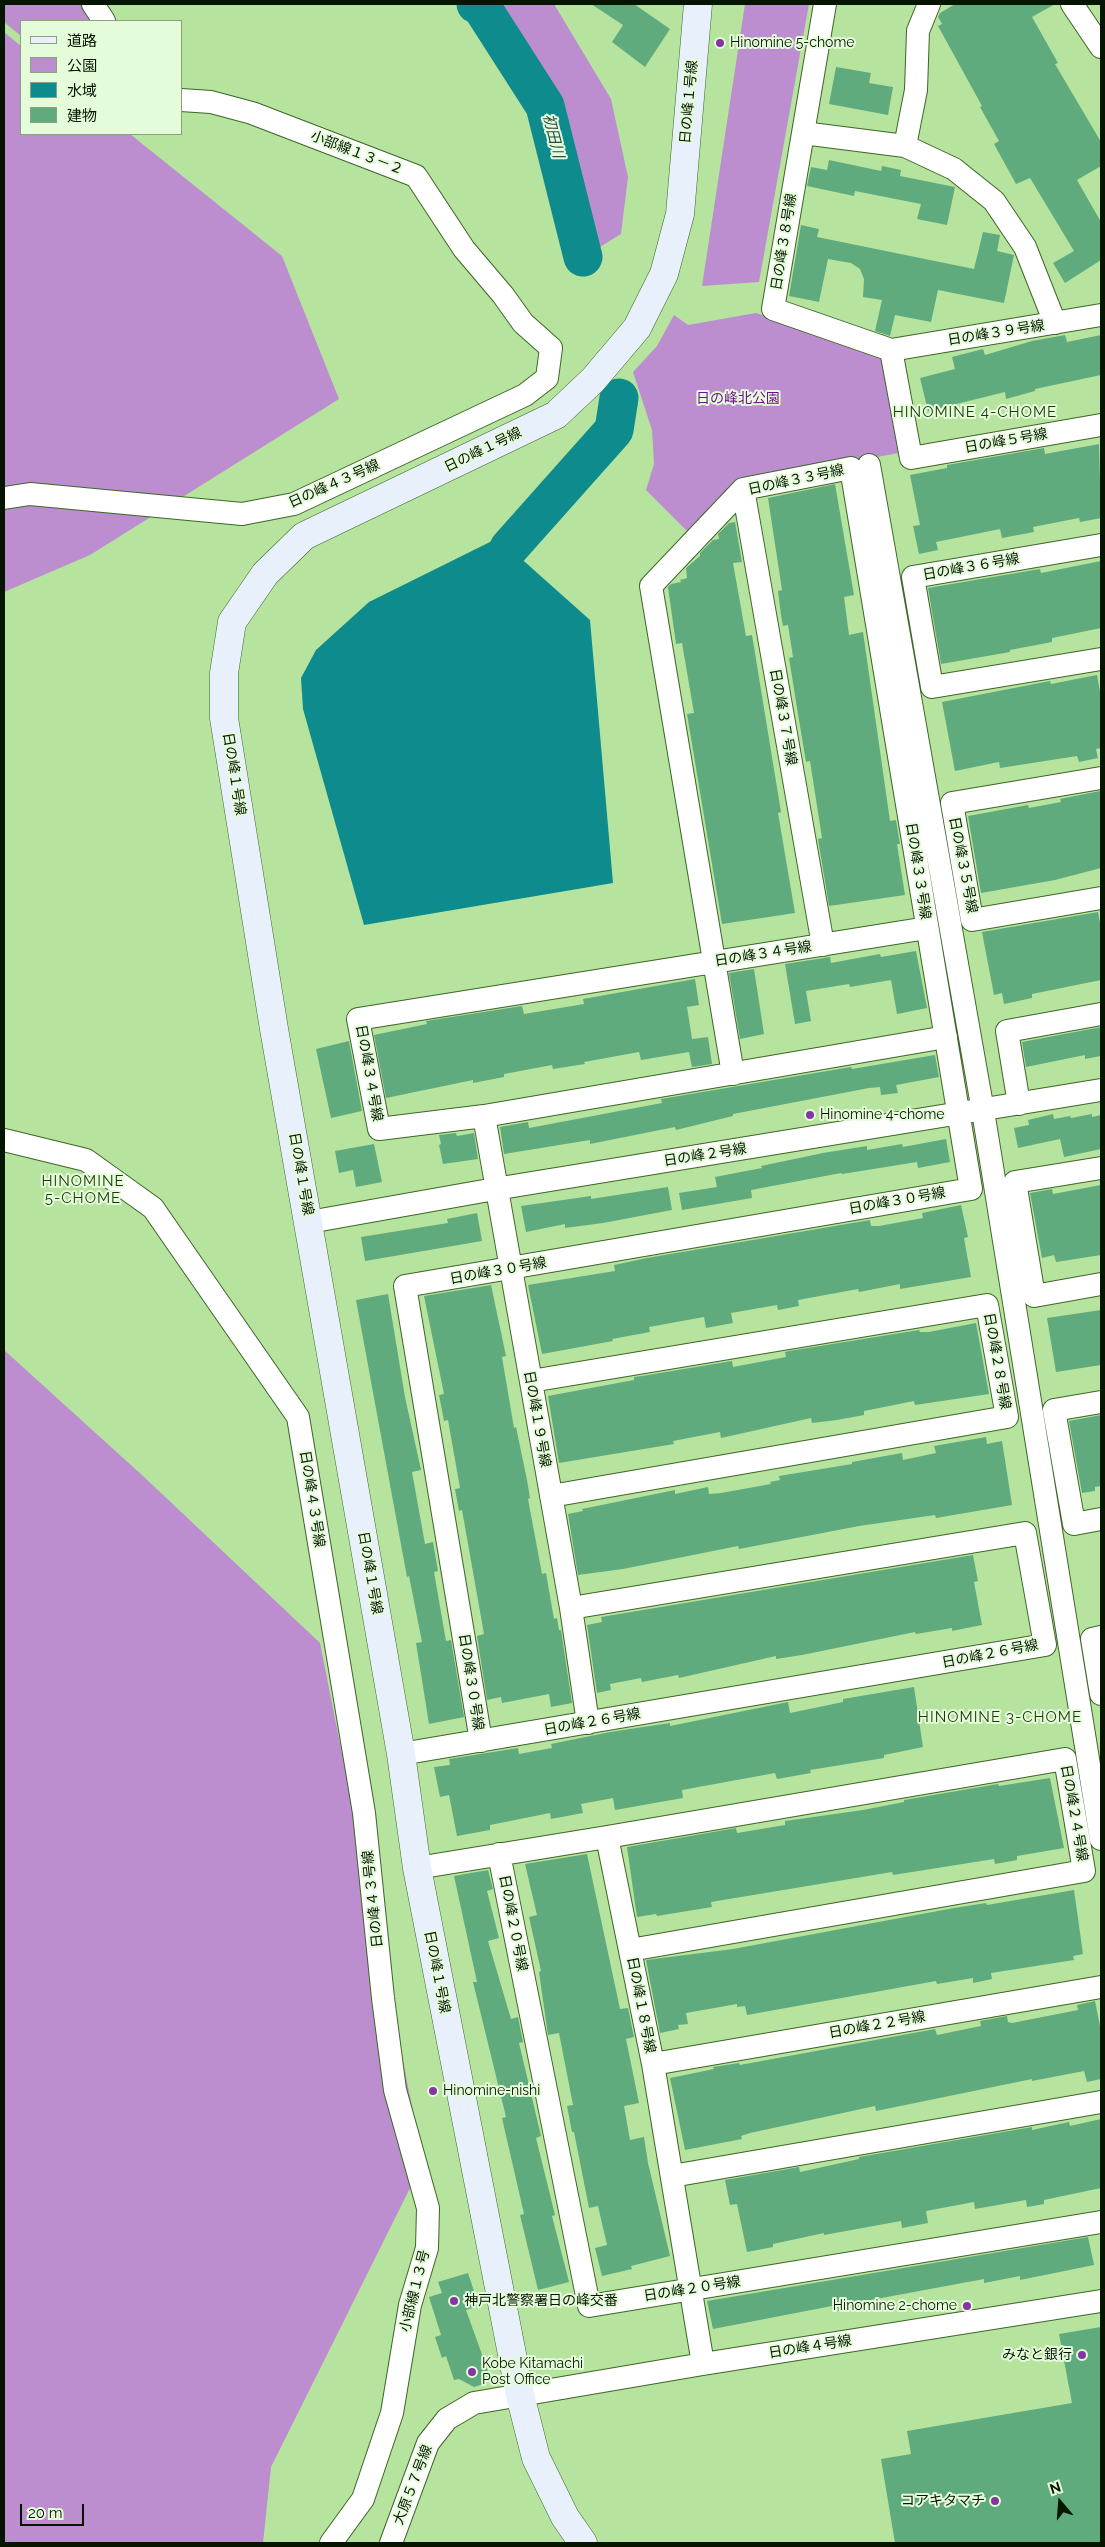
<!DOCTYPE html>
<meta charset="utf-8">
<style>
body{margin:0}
#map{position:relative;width:1105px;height:2547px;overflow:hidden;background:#b6e39e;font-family:Raleway,"Noto Sans JP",sans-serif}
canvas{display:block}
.frame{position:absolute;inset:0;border:5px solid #061500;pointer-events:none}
.legend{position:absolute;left:20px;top:20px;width:162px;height:115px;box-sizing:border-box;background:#e5fcda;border:1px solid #8ca083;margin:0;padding:6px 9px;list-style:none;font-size:15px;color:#061500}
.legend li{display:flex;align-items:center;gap:10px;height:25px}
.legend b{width:25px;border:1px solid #8ca083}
.north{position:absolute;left:1035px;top:2477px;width:50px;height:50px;-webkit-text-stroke:4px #e5fcda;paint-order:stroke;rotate:342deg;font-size:14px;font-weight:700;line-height:20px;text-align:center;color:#061500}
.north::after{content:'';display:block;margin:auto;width:18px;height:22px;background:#061500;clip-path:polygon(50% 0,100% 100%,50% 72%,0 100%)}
.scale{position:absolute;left:20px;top:2504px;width:64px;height:22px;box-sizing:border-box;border:2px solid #061500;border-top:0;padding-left:6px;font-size:15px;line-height:18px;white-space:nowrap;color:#061500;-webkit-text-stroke:4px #e5fcda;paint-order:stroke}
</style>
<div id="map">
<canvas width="1105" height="2547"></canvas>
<div class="frame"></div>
<ul class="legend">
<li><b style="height:6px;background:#e7f0fb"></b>道路</li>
<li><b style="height:14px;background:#bc8ed0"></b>公園</li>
<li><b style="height:14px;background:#0e8b8c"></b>水域</li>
<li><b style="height:14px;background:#60ab7d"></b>建物</li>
</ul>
<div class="north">N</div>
<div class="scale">20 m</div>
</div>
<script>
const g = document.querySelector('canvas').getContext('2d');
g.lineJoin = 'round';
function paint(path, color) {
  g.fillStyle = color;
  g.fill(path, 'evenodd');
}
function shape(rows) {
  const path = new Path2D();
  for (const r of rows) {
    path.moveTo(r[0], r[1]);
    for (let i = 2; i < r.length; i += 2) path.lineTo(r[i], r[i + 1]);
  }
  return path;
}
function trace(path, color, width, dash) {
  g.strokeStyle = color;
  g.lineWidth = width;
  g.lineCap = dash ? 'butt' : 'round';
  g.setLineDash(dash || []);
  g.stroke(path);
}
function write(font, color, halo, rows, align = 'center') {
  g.font = font + ' Raleway,"Noto Sans JP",sans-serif';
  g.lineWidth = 4;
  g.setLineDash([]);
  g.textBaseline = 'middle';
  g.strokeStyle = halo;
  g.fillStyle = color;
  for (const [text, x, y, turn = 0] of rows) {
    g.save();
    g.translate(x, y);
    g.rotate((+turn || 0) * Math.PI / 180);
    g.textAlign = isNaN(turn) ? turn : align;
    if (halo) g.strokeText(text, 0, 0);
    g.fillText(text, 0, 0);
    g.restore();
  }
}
paint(shape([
 [4,4,82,4,93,21,21,21,21,36,4,22],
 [494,4,554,4,611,99,628,177,621,234,595,250,557,107],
 [745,4,809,4,759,282,702,286],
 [4,32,21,46,21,134,130,134,282,256,339,399,90,555,4,592],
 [756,313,880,355,899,453,738,482,689,533,646,490,654,464,652,430,633,372,657,346,674,315,688,325],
 [4,1350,143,1476,320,1643,423,2162,271,2467,263,2543,4,2543]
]), '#bc8ed0');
paint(shape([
 [498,538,590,620,613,883,364,925,303,709,301,678,316,650,369,602]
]), '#0e8b8c');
trace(shape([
 [476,4,481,6,545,106,583,257],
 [509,548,614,430,619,398]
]), '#0e8b8c', 39);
paint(shape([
 [591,4,634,4,670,29,645,67,612,42,623,25],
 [955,4,1055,4,1032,17,1058,63,1055,64,1101,142,1101,166,1077,180,1101,222,1101,260,1065,283,1053,263,1074,251,1030,178,1016,184,994,144,999,141,980,107,982,106,938,26,942,24,938,17,940,13],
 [836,67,871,73,869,83,893,87,888,115,829,104],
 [829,160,881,171,882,166,901,170,900,176,955,187,947,225,917,219,921,204,855,191,854,196,807,186,811,167,827,170],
 [801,225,819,229,817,237,974,269,983,232,1000,235,997,251,1014,255,1004,303,938,290,931,322,895,315,890,336,875,331,882,300,863,297,864,279,860,269,851,263,828,259,819,302,789,296],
 [1065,335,1067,342,1101,335,1101,375,1035,389,1035,391,1006,399,1005,392,928,411,920,378,955,369,952,357,983,349,985,355,1032,341],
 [1099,444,1101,518,1080,522,1079,518,1033,527,1034,532,1002,538,1000,529,936,542,938,550,919,554,913,526,920,525,910,475,947,468,947,465,1044,448,1045,454],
 [835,484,854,595,844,597,849,635,863,632,890,821,896,820,900,844,897,844,905,895,829,906,818,839,822,838,810,761,806,762,799,720,789,658,793,657,788,625,783,626,781,615,778,591,782,590,768,498],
 [735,522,742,562,733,563,746,636,752,635,781,812,778,813,795,913,722,924,687,714,694,713,682,643,676,644,668,587,671,584,681,582,680,580,687,578,686,568,700,556,700,553,713,540,719,539,718,534,729,523],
 [1101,561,1101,628,1052,638,1052,642,1010,650,1010,652,941,664,928,588,1040,569,1041,573],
 [1097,675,1101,697,1101,748,1096,749,1098,758,1079,762,1077,756,1000,768,999,762,955,771,942,702,1050,681,1051,684],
 [1100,791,1101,868,1055,880,981,893,968,816,1028,805,1029,808,1061,802,1060,799],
 [1098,912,1101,928,1101,980,1032,994,1032,998,1004,1004,1002,993,994,995,982,932],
 [916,951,927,1008,897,1014,891,980,850,987,849,984,806,991,811,1021,795,1024,785,964,830,957,831,963,880,954,881,957],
 [754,969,764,1034,740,1039,729,973],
 [695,979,699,1005,687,1007,692,1039,708,1037,712,1064,692,1067,689,1052,641,1060,639,1052,584,1062,585,1064,553,1069,552,1065,504,1074,504,1077,473,1083,473,1080,386,1098,374,1035,427,1024,426,1021,522,1006,524,1014,584,1004,583,999],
 [1101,1027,1101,1056,1085,1059,1085,1055,1026,1067,1022,1042],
 [349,1041,362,1111,331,1118,316,1049],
 [935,1055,939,1077,896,1085,898,1093,881,1095,880,1087,869,1088,733,1114,733,1116,676,1130,675,1127,590,1144,590,1140,504,1154,500,1127,528,1122,529,1128,662,1103,661,1099,851,1067,852,1069],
 [1053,1114,1054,1119,1070,1116,1071,1118,1092,1114,1092,1117,1101,1115,1101,1149,1064,1157,1060,1139,1018,1148,1014,1128,1029,1125,1028,1120],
 [456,1133,457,1136,474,1133,478,1159,443,1164,439,1145,441,1144,439,1135],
 [946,1139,950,1162,918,1168,917,1162,842,1174,841,1173,751,1190,752,1198,682,1210,679,1193,717,1187,715,1177,762,1168,761,1166,823,1153,867,1146,867,1150,902,1144,903,1147],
 [374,1144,382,1182,356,1187,353,1170,339,1173,335,1151],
 [1101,1185,1101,1255,1056,1262,1054,1255,1042,1258,1030,1193,1052,1189,1053,1194],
 [668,1187,672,1210,603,1223,565,1228,565,1224,526,1232,521,1206,591,1196,591,1199],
 [961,1205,968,1237,964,1238,971,1277,900,1289,900,1284,859,1292,858,1289,798,1300,799,1306,778,1310,777,1305,731,1313,733,1323,706,1328,704,1317,649,1327,650,1332,612,1339,613,1341,542,1354,528,1285,615,1271,614,1265,647,1258,870,1220,871,1226,879,1226,923,1218,922,1213],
 [477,1213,482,1241,365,1261,361,1237,448,1223,447,1219],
 [491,1285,506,1356,502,1357,514,1428,516,1427,527,1480,530,1498,528,1499,542,1574,546,1573,554,1619,557,1618,559,1630,561,1630,572,1703,551,1707,549,1694,502,1703,501,1697,487,1700,477,1636,484,1634,462,1510,459,1511,455,1489,460,1488,448,1420,444,1421,439,1395,444,1394,424,1296],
 [388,1294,405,1397,421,1470,412,1472,425,1544,433,1542,438,1571,434,1572,446,1641,451,1640,464,1717,429,1724,416,1643,422,1642,409,1576,407,1577,356,1300],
 [1101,1310,1101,1365,1056,1372,1047,1318],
 [976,1323,989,1394,915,1405,914,1401,864,1411,864,1415,837,1420,812,1423,811,1418,721,1438,720,1432,673,1441,674,1444,559,1463,548,1396,634,1380,634,1377,642,1376,732,1361,733,1367,786,1357,785,1352,789,1351,919,1330,920,1332,929,1332],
 [1101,1415,1101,1486,1095,1487,1095,1491,1082,1493,1069,1421],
 [986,1437,987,1444,1002,1441,1012,1505,936,1518,935,1515,859,1526,739,1549,738,1546,623,1569,578,1575,568,1514,583,1511,582,1509,675,1490,675,1494,708,1487,709,1494,721,1493,771,1484,770,1482,780,1480,779,1476,852,1464,852,1462,902,1453,903,1460,936,1453,934,1446],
 [973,1555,978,1581,974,1582,982,1625,952,1631,952,1628,916,1634,915,1632,802,1655,776,1659,776,1656,679,1678,678,1675,642,1682,641,1678,610,1684,611,1690,597,1693,587,1625,602,1622,601,1617],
 [914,1687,923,1747,884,1755,884,1758,810,1770,811,1773,777,1779,775,1773,682,1790,683,1798,615,1810,613,1798,581,1804,583,1813,551,1819,550,1813,490,1825,490,1830,457,1836,449,1795,440,1797,434,1767,450,1765,449,1759,518,1748,519,1754,552,1748,551,1744,610,1732,670,1723,670,1726,788,1702,790,1713,843,1702,843,1699],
 [1050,1778,1064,1848,1017,1856,1017,1860,995,1864,994,1859,893,1875,892,1872,711,1902,712,1907,657,1916,656,1914,637,1917,627,1847,736,1828,737,1833,785,1825,785,1821,863,1810,904,1802,904,1800,998,1784,999,1786],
 [587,1854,620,2009,628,2008,634,2037,626,2039,639,2103,624,2106,630,2140,644,2137,648,2163,670,2256,631,2266,632,2269,602,2276,595,2248,607,2245,598,2206,589,2208,574,2132,572,2132,567,2106,573,2105,559,2033,548,2035,539,1972,541,1971,529,1917,537,1915,525,1864],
 [488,1870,493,1889,487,1891,499,1938,488,1941,511,2019,518,2017,523,2042,519,2043,541,2136,536,2138,555,2215,552,2216,569,2282,538,2290,520,2215,524,2214,502,2118,506,2117,473,1982,477,1982,454,1876],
 [1074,1890,1083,1954,1073,1956,1074,1960,991,1973,992,1979,973,1983,973,1978,937,1984,936,1981,747,2015,745,2006,737,2007,737,2004,686,2013,688,2024,678,2025,679,2029,660,2033,646,1960,733,1949,954,1908,986,1903,987,1905],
 [1095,2001,1101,2031,1101,2079,1087,2082,1084,2071,1032,2081,1032,2079,876,2111,875,2106,829,2116,750,2133,741,2136,742,2139,685,2150,670,2078,714,2069,713,2067,739,2063,740,2065,935,2029,937,2035,981,2026,980,2021,1007,2016,1008,2022,1012,2023,1078,2010,1077,2005],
 [1101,2119,1101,2188,1044,2200,1044,2204,1027,2207,1026,2200,975,2209,974,2202,926,2211,928,2223,902,2228,901,2221,824,2235,824,2233,773,2244,773,2247,747,2252,737,2204,730,2205,725,2180,799,2167,800,2172,859,2159,859,2157,1032,2127,1032,2130,1069,2122,1070,2126],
 [1088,2237,1094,2265,1020,2280,1020,2276,984,2283,984,2279,860,2302,861,2306,838,2311,838,2308,832,2310,832,2306,713,2329,707,2301],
 [468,2273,479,2306,466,2310,489,2374,484,2384,474,2387,459,2379,454,2380,446,2356,442,2358,435,2337,441,2335,429,2297,442,2293,438,2282],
 [1101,2327,1101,2543,895,2543,881,2459,911,2454,907,2431,1072,2403,1059,2334]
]), '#60ab7d');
const street = shape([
 [93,4,104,21],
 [825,4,773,309,891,350,911,458,1101,425],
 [1072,4,1101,47],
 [803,133,905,146,954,169,994,201,1025,247,1055,323],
 [905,146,916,90,918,31,929,4],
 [891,350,1101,315],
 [869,465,983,1111,1101,1839],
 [743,489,823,945],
 [4,498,30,494,242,514,294,504,525,395,547,378,551,348,523,323,503,295,464,249,416,176,252,113,211,102,181,100],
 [1101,545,913,577,932,687,1101,659],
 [1101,778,952,803,972,920,1101,898],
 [927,928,358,1019,379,1129,484,1116,946,1037],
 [1019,1104,1007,1031,1101,1014],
 [484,1116,571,1608,588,1723],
 [4,1140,86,1160,153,1208,298,1417,364,1813,383,1998,395,2090,428,2208,427,2248,410,2305,392,2413,363,2499,331,2543],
 [1101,1168,1015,1182,1034,1296,1101,1284],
 [309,1222,495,1189,1101,1090],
 [531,1381,987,1305,1007,1417,551,1496],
 [1101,1402,1054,1410,1074,1524,1101,1519],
 [1101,1637,1092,1639,1101,1694],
 [481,1741,405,1286,971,1189,851,468,743,489,651,586,733,1074],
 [401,1754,1045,1645,1025,1533,571,1608],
 [607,1837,1065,1759,1084,1871,630,1950],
 [499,1854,589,2306,1101,2222],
 [417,1868,607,1837,653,2064,703,2364],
 [653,2064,1101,1987],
 [672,2176,1101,2102],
 [391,2543,428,2443,447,2419,474,2403,703,2364,1101,2301]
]);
const secondary = shape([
 [583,2543,565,2517,536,2458,520,2395,417,1868,401,1754,274,1029,224,718,224,673,232,622,265,574,304,536,556,415,593,380,637,328,664,274,680,214,698,4]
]);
trace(street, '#3e6626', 24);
trace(secondary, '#3e6626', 29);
trace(street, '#fff', 22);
trace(secondary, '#e7f0fb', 28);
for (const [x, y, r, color] of [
 [720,43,5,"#8534a3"],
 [810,1115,5,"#8534a3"],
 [433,2091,5,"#8534a3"],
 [454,2301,5,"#8534a3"],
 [967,2306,5,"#8534a3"],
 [1082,2355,5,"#8534a3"],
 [472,2372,5,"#8534a3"],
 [995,2501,5,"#8534a3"]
]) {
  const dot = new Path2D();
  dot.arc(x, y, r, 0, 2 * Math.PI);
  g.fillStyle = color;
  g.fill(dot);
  trace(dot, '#e5fcda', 2);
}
write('14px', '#061500', '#e5fcda', [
 ["Hinomine 5-chome",730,43],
 ["Hinomine 4-chome",820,1115],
 ["Hinomine-nishi",443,2091],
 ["神戸北警察署日の峰交番",464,2301],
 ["Hinomine 2-chome",957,2306,"right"],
 ["みなと銀行",1072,2355,"right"],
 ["Kobe Kitamachi",482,2364],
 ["Post Office",482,2380],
 ["コアキタマチ",985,2501,"right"]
], 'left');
write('14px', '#061500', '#e5fcda', [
 ["日の峰１号線",689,102,-85],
 ["小部線１３－２",357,153,21],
 ["日の峰３８号線",784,242,-81],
 ["日の峰３９号線",996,333,-9],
 ["日の峰５号線",1006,441,-10],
 ["日の峰１号線",483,450,-26],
 ["日の峰３３号線",796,480,-12],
 ["日の峰４３号線",334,484,-24],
 ["日の峰３６号線",971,567,-10],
 ["日の峰３７号線",783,717,80],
 ["日の峰１号線",234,774,81],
 ["日の峰３５号線",963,865,79],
 ["日の峰３３号線",918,871,81],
 ["日の峰３４号線",763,954,-9],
 ["日の峰３４号線",369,1073,80],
 ["日の峰２号線",705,1155,-9],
 ["日の峰１号線",301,1174,80],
 ["日の峰３０号線",897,1201,-10],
 ["日の峰３０号線",498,1271,-10],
 ["日の峰２８号線",997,1361,80],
 ["日の峰１９号線",537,1419,80],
 ["日の峰４３号線",312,1499,81],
 ["日の峰１号線",370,1573,80],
 ["日の峰２６号線",990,1654,-11],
 ["日の峰３０号線",471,1682,81],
 ["日の峰２６号線",592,1722,-10],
 ["日の峰２４号線",1074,1813,80],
 ["日の峰４３号線",373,1899,-96],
 ["日の峰２０号線",513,1923,79],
 ["日の峰１号線",437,1972,79],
 ["日の峰１８号線",641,2005,79],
 ["日の峰２２号線",877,2025,-10],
 ["日の峰２０号線",692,2289,-9],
 ["小部線１３号",415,2291,-76],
 ["日の峰４号線",810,2347,-9],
 ["大原５７号線",413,2485,-69]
]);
write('14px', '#70118f', '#e5fcda', [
 ["日の峰北公園",738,399]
]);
write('italic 15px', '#2a4b4a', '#e5fcda', [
 ["初田川",553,136,76]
]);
g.letterSpacing = '1px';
write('15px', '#1c3908', '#e5fcda', [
 ["HINOMINE 4-CHOME",975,412],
 ["HINOMINE",83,1181],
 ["5-CHOME",83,1198],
 ["HINOMINE 3-CHOME",1000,1717]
]);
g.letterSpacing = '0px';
</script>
